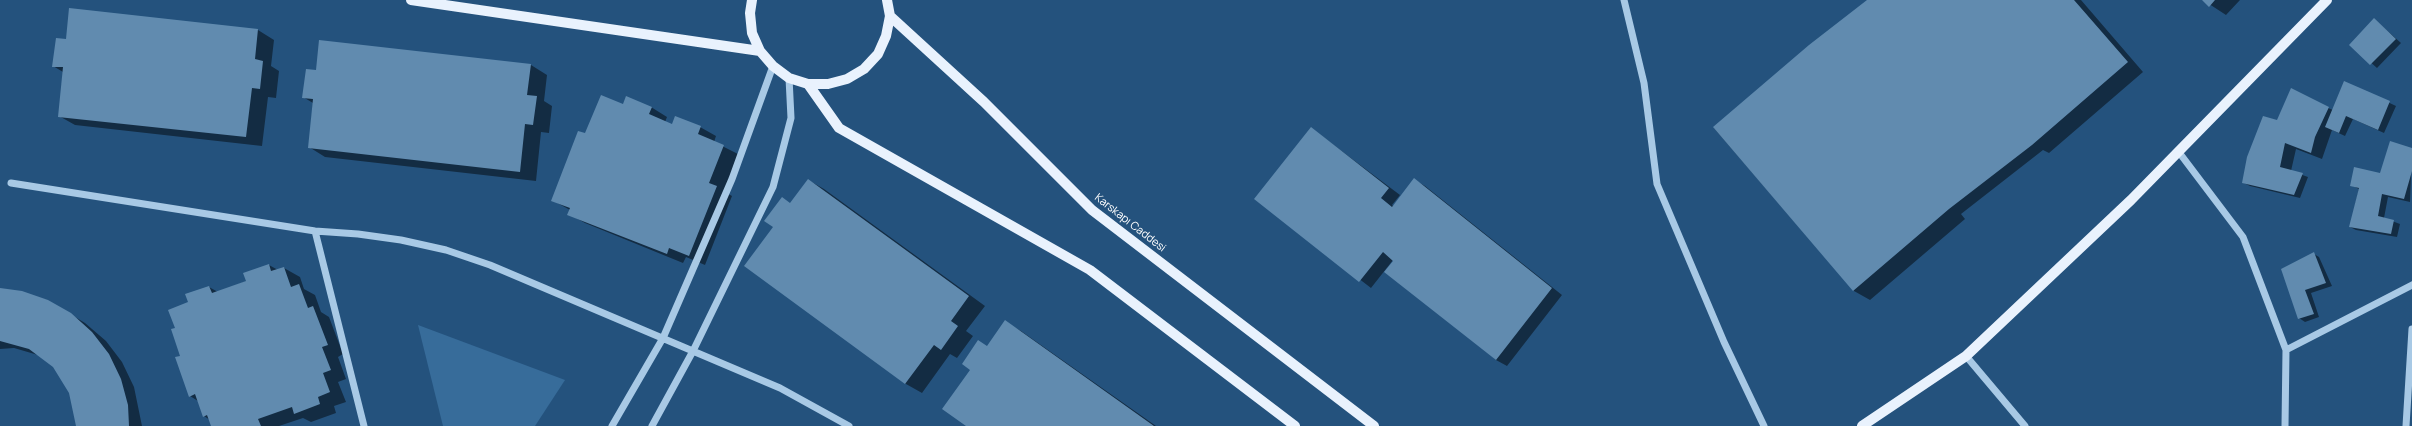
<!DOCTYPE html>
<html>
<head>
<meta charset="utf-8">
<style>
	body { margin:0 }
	canvas { display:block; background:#24527d }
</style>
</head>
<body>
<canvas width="2412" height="426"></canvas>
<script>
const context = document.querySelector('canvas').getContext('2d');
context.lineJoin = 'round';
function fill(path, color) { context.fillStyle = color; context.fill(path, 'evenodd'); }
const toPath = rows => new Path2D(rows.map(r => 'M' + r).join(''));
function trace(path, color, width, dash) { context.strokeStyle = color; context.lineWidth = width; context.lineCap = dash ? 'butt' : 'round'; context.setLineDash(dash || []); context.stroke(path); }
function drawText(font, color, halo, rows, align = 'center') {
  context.font = font + ' Manrope,sans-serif'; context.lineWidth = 3.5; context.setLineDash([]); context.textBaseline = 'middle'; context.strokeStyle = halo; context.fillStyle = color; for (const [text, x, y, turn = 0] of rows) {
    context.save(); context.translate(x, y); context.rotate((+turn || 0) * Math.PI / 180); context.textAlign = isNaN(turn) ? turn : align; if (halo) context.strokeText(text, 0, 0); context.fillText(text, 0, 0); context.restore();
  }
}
const green = toPath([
	[418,325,565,380,535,426,443,426]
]);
const shadow = toPath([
	[1869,0,2081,0,2143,72,2049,153,2043,150,1961,214,1965,219,1870,300,1854,291,1714,128],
	[2203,0,2240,0,2226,15],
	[70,10,258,30,274,40,271,66,279,71,276,98,268,97,262,146,75,125,59,116,63,72,53,66,67,40],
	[2374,19,2401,43,2377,68,2351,45],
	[531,65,547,75,544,101,552,106,549,133,541,132,536,181,325,157,309,147,313,103,303,97,317,71],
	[2345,82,2396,106,2384,133,2353,119,2345,136,2332,130,2322,159,2296,149,2291,171,2308,177,2300,198,2250,186,2244,183,2277,121,2328,108,2333,110],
	[623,105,651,107,667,117,665,122,673,125,700,127,716,136,714,142,740,155,725,192,732,196,705,265,686,257,683,263,585,223,569,214,570,210,552,200,586,135],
	[1311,128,1400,195,1392,205,1393,206,1415,180,1425,186,1562,295,1507,366,1496,360,1393,260,1371,288,1255,199],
	[2412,149,2410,202,2388,197,2384,218,2400,224,2397,237,2356,230,2350,227,2359,189,2351,185,2381,174],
	[808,180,824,189,985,306,966,331,973,336,957,358,950,354,922,393,906,384,746,266],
	[2314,254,2319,257,2332,286,2311,293,2319,317,2305,322,2299,318,2282,270],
	[269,265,278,270,284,268,300,277,304,289,315,295,321,312,329,317,343,354,338,357,346,379,338,382,346,402,334,406,336,413,311,422,303,418,279,426,212,426,210,420,204,416,198,401,190,396,176,328,189,303,209,287,218,292,247,281],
	[0,289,47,300,85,323,106,341,122,362,134,387,142,426,77,426,70,392,54,366,38,355,14,348,0,349],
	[1005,322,1021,331,1156,426,968,426,988,347]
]);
const building = toPath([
	[1867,0,2074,0,2128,62,2032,145,1949,209,1853,291,1713,127,1809,45],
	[2202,0,2215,0,2209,7],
	[69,8,258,29,255,59,263,61,260,89,252,88,246,137,58,117,63,67,52,67,56,38,66,39],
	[2374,18,2396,39,2370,65,2349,45],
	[319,40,531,64,527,95,537,96,533,125,525,124,520,172,308,148,313,99,302,98,306,69,316,70],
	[2344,81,2390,101,2378,130,2346,116,2339,133,2325,127],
	[2291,88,2329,107,2315,137,2311,153,2285,143,2280,167,2303,173,2294,195,2242,183,2247,157,2263,116,2277,120],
	[601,95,623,104,626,96,652,107,649,114,672,124,675,116,701,126,698,134,724,145,709,183,717,186,689,256,669,248,667,254,567,215,570,208,551,201,578,131,585,133],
	[1311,127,1389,188,1381,198,1392,207,1414,178,1552,288,1496,360,1384,272,1393,261,1383,252,1359,282,1254,199],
	[2390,141,2412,148,2412,171,2404,199,2382,194,2378,216,2394,220,2391,234,2349,227,2359,188,2350,186,2354,167,2380,173],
	[808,179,969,296,951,321,958,326,941,350,934,345,905,384,744,266,773,227,764,221,782,197,790,203],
	[2314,252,2326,283,2305,290,2314,314,2298,319,2281,269],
	[269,264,271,271,284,267,291,287,299,284,308,308,313,306,328,345,322,347,331,370,323,373,330,392,318,397,320,404,294,414,292,407,258,419,261,426,211,426,207,415,203,417,195,394,189,397,175,357,180,356,171,329,175,328,168,310,188,302,185,294,209,286,212,293,246,281,243,273],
	[0,288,22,291,48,300,71,313,92,332,109,354,121,379,128,405,129,426,76,426,69,393,53,367,29,349,0,341],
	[1005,320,1154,426,966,426,942,409,970,370,962,364,978,340,987,346]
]);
const minor = toPath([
	[1624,0,1644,83,1657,184,1724,342,1764,426],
	[2178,151,2243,237,2286,350,2285,426],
	[11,183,315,231,358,234,401,240,446,250,490,265,780,388,849,426],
	[315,231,364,426],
	[2286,350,2412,285],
	[1966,356,2025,426],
	[612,426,663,338,732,179,773,66],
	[652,426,693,351,773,187,791,118,789,78],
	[2406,426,2412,329]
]);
const major = toPath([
	[411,0,760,51],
	[752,0,750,13,752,33,760,51,773,66,789,78,808,84,828,84,847,79,864,69,878,54,886,36,890,16,887,0],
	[890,16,984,102,1092,210,1374,426],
	[808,84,839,128,1090,270,1295,426],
	[1862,426,1966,356,2131,200,2327,0]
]);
const streetNames = [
	["Karskapı Caddesi",1130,223,38]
];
fill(green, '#376c9a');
fill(shadow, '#0007');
fill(building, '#618baf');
trace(minor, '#a8c9e5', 7);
trace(major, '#e9f2fd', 10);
drawText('11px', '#fff', '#24527d', streetNames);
</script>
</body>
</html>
